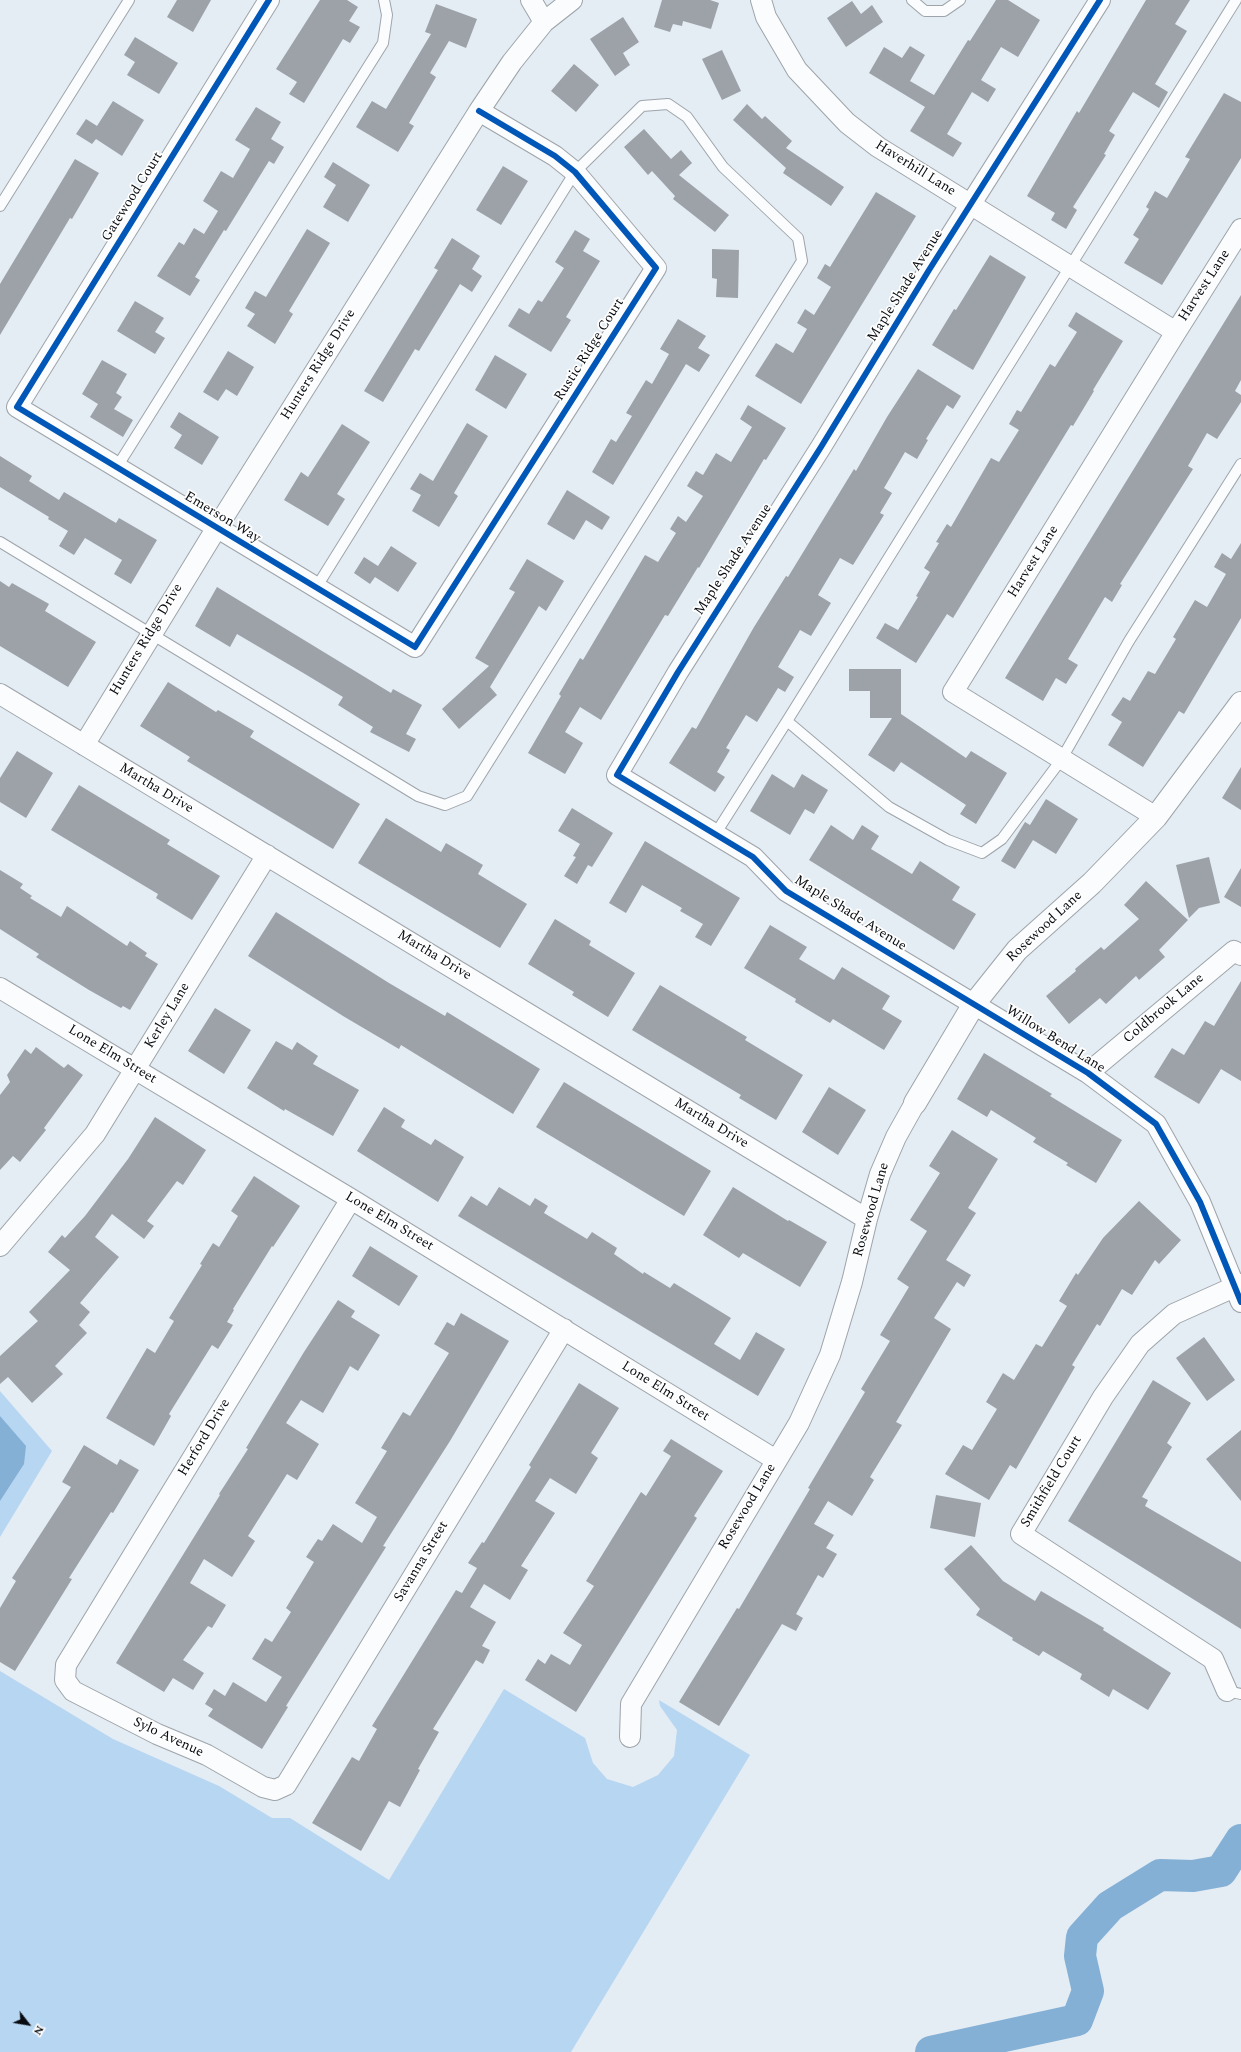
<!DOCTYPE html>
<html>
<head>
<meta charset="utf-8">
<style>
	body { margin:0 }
	#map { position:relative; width:1241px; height:2052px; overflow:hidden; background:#e4ecf4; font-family:Spectral,serif }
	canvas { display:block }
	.north { position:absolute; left:8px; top:2004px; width:40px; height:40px; -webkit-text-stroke:3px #fff; paint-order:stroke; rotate:121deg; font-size:11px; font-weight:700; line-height:16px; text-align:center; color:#080c10 }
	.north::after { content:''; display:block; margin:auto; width:14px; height:18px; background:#080c10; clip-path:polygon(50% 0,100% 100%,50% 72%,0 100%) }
</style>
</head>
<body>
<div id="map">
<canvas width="1241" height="2052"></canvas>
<div class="north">N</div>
</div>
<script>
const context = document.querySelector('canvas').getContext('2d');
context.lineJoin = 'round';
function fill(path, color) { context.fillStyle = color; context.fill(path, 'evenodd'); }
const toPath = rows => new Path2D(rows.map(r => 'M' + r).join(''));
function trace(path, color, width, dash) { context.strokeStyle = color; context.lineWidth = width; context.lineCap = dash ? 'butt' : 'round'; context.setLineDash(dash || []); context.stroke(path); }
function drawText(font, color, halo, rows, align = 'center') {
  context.font = font + ' Spectral,serif'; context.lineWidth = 3.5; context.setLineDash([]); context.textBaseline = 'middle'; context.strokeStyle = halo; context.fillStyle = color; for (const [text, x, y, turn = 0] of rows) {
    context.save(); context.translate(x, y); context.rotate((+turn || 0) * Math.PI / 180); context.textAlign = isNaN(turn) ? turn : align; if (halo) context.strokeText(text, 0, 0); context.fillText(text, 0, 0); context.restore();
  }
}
const green = toPath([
	[0,1391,52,1451,0,1537],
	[0,1671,113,1739,219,1786,272,1818,290,1818,389,1880,504,1689,585,1738,593,1763,607,1779,633,1787,658,1775,674,1756,677,1730,660,1706,659,1700,750,1755,571,2052,0,2052]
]);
const water = toPath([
	[0,1416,26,1446,24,1464,0,1501]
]);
const river = toPath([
	[931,2052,1077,2020,1088,1991,1080,1956,1082,1937,1110,1906,1160,1875,1193,1876,1221,1871,1241,1840]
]);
const building = toPath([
	[177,0,211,0,193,32,167,17],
	[320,0,347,0,358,7,349,21,360,27,350,43,343,39,304,103,289,94,297,82,276,69],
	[662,0,710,0,719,3,711,29,683,21,682,26,673,24,670,32,654,27],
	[996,0,1008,0,1040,20,1018,57,1001,47,981,80,996,89,988,102,972,92,947,134,962,143,953,157,910,131,925,107,869,73,884,47,902,58,910,46,925,55,910,81,934,95,968,40,970,41],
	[1146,0,1190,0,1175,24,1187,31,1155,84,1168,92,1159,108,1133,92,1109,131,1115,135,1104,154,1106,155,1073,207,1077,210,1066,229,1051,220,1055,213,1027,196,1077,111,1079,113],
	[852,1,861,14,872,5,883,22,846,47,827,18],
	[436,4,477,19,466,48,449,41,430,73,436,77,409,123,414,126,398,152,356,127,372,101,386,109,431,34,425,32],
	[623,17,639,42,623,53,630,65,615,76,590,39],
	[135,37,178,63,159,94,127,75,135,62,124,55],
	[722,50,741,91,722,100,702,59],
	[574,64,599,85,576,112,551,91],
	[1224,93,1241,102,1241,158,1162,285,1124,263,1139,239,1133,235,1149,209,1146,207,1155,191,1167,198,1190,159,1185,157],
	[113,101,144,120,122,156,96,139,92,144,76,134,86,119,97,126],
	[747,104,762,119,765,116,792,141,786,148,844,187,831,206,783,173,786,168,733,120],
	[256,107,281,122,271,139,284,147,274,164,269,161,226,231,224,230,195,277,200,280,190,296,157,276,179,242,184,245,194,228,204,234,218,211,203,201,221,171,233,178,250,149,235,140],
	[644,129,671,159,681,150,692,163,679,175,729,215,715,232,673,199,675,196,652,171,648,175,624,147],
	[75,159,99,173,72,219,70,218,0,335,0,284],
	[333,162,370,185,348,222,323,207,336,185,324,177],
	[503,166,528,181,501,225,476,210],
	[876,192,916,216,801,404,755,376,776,343,793,353,807,329,797,323,805,309,814,315,831,287,817,278,825,264,830,267],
	[307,229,330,243,289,311,293,314,275,344,247,326,255,314,245,308,255,291,266,297],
	[575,230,590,239,583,251,600,261,566,317,571,320,551,352,508,326,519,308,529,314,538,300,542,302,564,268,555,262],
	[452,238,480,256,472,269,482,276,472,292,460,284,419,351,415,349,383,402,364,391,438,270,434,268],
	[712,249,739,250,738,298,716,297,717,279,712,278],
	[990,255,1026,277,973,370,932,345,954,309,956,310],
	[1241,295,1241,380,1235,391,1241,395,1241,402,1217,439,1207,433,1188,466,1193,469,1120,584,1122,585,1112,602,1105,597,1068,659,1078,665,1066,684,1056,678,1043,701,1005,678],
	[135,301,164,318,155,332,165,338,155,354,117,331],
	[1076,312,1123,341,1093,390,1094,391,1073,426,1071,425,953,618,947,614,916,663,876,638,885,623,898,630,918,597,916,596,930,572,924,568,939,543,936,542,947,524,951,527,991,458,999,462,1019,430,1009,424,1017,410,1021,412,1050,364,1055,367,1077,332,1068,326],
	[678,319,706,336,698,348,710,355,699,372,686,364,613,485,592,472,611,439,616,442,632,416,626,413,646,380,652,384,669,354,660,349],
	[228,351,254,367,237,396,226,389,218,401,203,392],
	[495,355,527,374,506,409,475,390],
	[102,360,127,374,116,393,122,397,114,409,133,420,123,437,90,417,98,404,82,394],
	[918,369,961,396,953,409,947,405,926,439,928,440,917,459,905,452,884,488,892,493,880,513,884,515,853,565,840,558,818,595,831,603,811,636,800,630,778,667,794,677,785,692,778,688,757,722,746,715,726,748,730,750,717,772,725,777,715,792,669,763,692,727,696,729,754,627,786,576,788,577,854,469,856,471,887,417],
	[748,405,786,428,766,460,764,459,699,568,698,567,668,616,665,615,601,720,580,707,565,732,583,743,565,774,528,753,561,696,559,694,580,658,583,660,645,555,658,562,676,533,670,529,678,516,686,522,703,496,687,486,696,471,703,475,716,453,731,462,752,427,740,419],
	[179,412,219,437,202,465,174,448,182,435,170,427],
	[467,423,488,436,454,493,458,496,439,527,412,511,421,495,410,489,420,473,433,481],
	[342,424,370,442,337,494,345,499,328,526,284,500,301,472,308,477],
	[0,456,32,476,29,481,59,500,64,492,116,523,119,518,157,540,131,584,114,574,122,560,85,538,74,555,59,546,68,531,48,519,49,517,0,487],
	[567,490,610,517,602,530,586,520,574,540,547,524],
	[1241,543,1241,618,1184,714,1179,711,1143,767,1108,745,1122,722,1111,715,1123,697,1130,701,1148,671,1155,674,1176,639,1173,637,1195,600,1207,607,1226,574,1214,567,1222,553,1231,559],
	[391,546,417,563,398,592,375,577,370,584,354,573,364,557,378,566],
	[527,559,564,581,546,611,539,606,490,687,497,695,459,729,442,709,489,666,475,658,515,592,509,589],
	[0,581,9,587,12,583,49,604,45,611,96,642,68,687,0,646],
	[217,587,391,693,393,689,422,705,406,734,416,739,409,752,370,732,373,727,338,705,343,697,305,674,237,634,230,647,195,626],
	[849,669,901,669,901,714,966,758,971,751,1007,773,976,824,960,814,966,805,901,762,894,772,868,755,892,718,870,718,870,691,849,691],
	[168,682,216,712,218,710,254,731,250,737,360,804,333,849,187,761,190,757,140,726],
	[17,751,53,773,26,818,0,802,0,778],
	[1241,767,1241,810,1222,798],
	[772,774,794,788,802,774,828,790,814,814,805,809,790,835,750,811],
	[79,785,170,840,167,844,220,876,192,920,156,898,158,894,51,830],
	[1046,799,1078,819,1056,854,1033,840,1015,869,1001,861,1025,822,1030,825],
	[572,808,613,833,592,867,588,865,577,884,564,876,576,857,573,856,580,844,558,831],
	[386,818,441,852,446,843,483,865,478,874,527,904,500,948,358,863],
	[831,825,853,840,862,825,879,836,871,849,912,874,920,861,960,887,952,900,976,914,954,950,809,860],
	[645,841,740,898,711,946,695,937,703,924,680,911,682,908,642,885,626,913,609,903],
	[1209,857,1220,903,1199,908,1189,918,1176,865],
	[1241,868,1241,907,1224,897],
	[0,870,23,884,20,888,32,896,30,898,61,917,67,906,127,946,130,941,147,953,145,956,158,964,130,1010,123,1006,121,1008,89,990,36,957,39,954,0,929],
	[1146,881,1188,920,1159,950,1165,957,1139,980,1136,976,1106,1004,1100,998,1069,1024,1046,996,1076,971,1075,969,1101,947,1104,950,1139,919,1124,905],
	[276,912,389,983,445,1016,447,1012,540,1069,513,1114,401,1045,399,1049,343,1016,248,956],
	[555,919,591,941,589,945,635,973,608,1017,572,995,574,992,528,964],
	[770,925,807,947,799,959,834,980,842,967,890,996,882,1009,902,1021,884,1050,833,1019,830,1023,795,1002,796,999,744,968],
	[1241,981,1241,1081,1221,1069,1199,1104,1154,1077,1172,1048,1184,1055,1205,1021,1214,1026],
	[660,985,747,1037,745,1040,803,1075,776,1120,739,1098,741,1095,632,1030],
	[215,1008,251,1030,224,1074,188,1051],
	[276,1041,292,1050,297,1042,318,1056,313,1064,359,1090,333,1136,285,1109,284,1111,247,1088],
	[36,1047,64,1068,68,1064,83,1075,44,1128,46,1130,20,1162,13,1156,0,1170,0,1095,10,1082,7,1075,25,1049,31,1054],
	[984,1053,1052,1094,1050,1096,1122,1140,1096,1183,1066,1165,1068,1163,1033,1142,1036,1138,991,1110,987,1117,957,1099],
	[564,1082,711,1171,684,1216,536,1127],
	[829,1087,866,1110,838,1155,802,1132],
	[384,1107,405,1120,401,1127,431,1145,435,1139,464,1157,438,1202,357,1151],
	[155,1117,206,1150,183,1185,177,1181,147,1221,154,1226,144,1239,112,1214,95,1237,119,1257,80,1303,90,1312,79,1325,87,1333,55,1366,63,1374,32,1403,8,1377,0,1384,0,1356,38,1321,29,1312,70,1270,48,1252,62,1235,65,1238,85,1216,128,1159],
	[952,1130,998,1159,968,1208,976,1213,946,1260,971,1275,964,1287,957,1282,934,1318,951,1329,896,1422,902,1425,870,1477,874,1480,852,1516,828,1501,814,1524,834,1535,826,1548,837,1554,823,1578,818,1575,796,1614,803,1618,796,1631,782,1624,719,1726,679,1702,737,1608,739,1609,810,1489,808,1488,865,1392,861,1389,890,1341,880,1335,909,1287,897,1279,927,1231,910,1220,940,1173,929,1166],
	[254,1176,300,1206,273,1247,272,1246,233,1309,234,1310,227,1322,233,1325,218,1349,212,1345,169,1414,171,1416,154,1446,106,1418,147,1348,155,1353,174,1321,169,1318,202,1265,200,1264,213,1243,219,1247,238,1216,231,1211],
	[499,1187,530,1206,535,1198,548,1206,544,1213,587,1239,592,1232,617,1248,614,1254,643,1274,644,1272,670,1288,674,1283,731,1318,714,1344,740,1360,756,1332,785,1349,758,1396,458,1216,471,1196,487,1206],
	[733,1187,788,1221,789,1220,827,1242,800,1287,743,1253,739,1258,703,1235],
	[1139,1201,1181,1240,1159,1264,1155,1260,1132,1295,1122,1289,1100,1326,1097,1324,1072,1365,1075,1367,1016,1469,1010,1465,989,1500,945,1474,963,1445,972,1450,997,1409,986,1402,1003,1373,1014,1380,1036,1344,1042,1347,1067,1306,1059,1301,1076,1273,1078,1275,1103,1238],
	[370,1246,418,1276,399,1306,352,1276],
	[338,1300,355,1311,351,1317,380,1335,358,1371,350,1366,323,1413,301,1400,286,1423,319,1444,297,1480,287,1474,248,1536,255,1541,232,1577,204,1559,190,1583,226,1605,212,1628,208,1626,183,1660,204,1673,193,1690,173,1678,164,1692,116,1663,220,1495,219,1494,248,1449,246,1448,304,1352],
	[461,1313,509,1341,450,1441,383,1546,386,1547,286,1706,288,1707,262,1749,208,1716,213,1709,205,1704,214,1689,225,1696,233,1682,266,1702,282,1677,252,1659,265,1638,272,1642,291,1612,286,1608,314,1562,306,1557,318,1539,322,1541,333,1524,362,1543,377,1517,355,1503,387,1451,381,1448,403,1412,410,1416,449,1353,434,1344,447,1322,454,1326],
	[1204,1337,1235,1380,1207,1401,1176,1358],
	[1153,1380,1191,1403,1167,1443,1172,1447,1142,1497,1148,1500,1145,1506,1241,1562,1241,1629,1068,1521],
	[579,1383,619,1408,591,1453,598,1458,576,1494,550,1478,535,1501,555,1513,521,1566,528,1570,510,1600,484,1584,470,1607,496,1622,482,1646,490,1650,483,1664,476,1660,433,1729,439,1732,418,1769,420,1770,400,1807,389,1801,361,1851,312,1823,352,1757,359,1761,377,1729,372,1726,456,1590,462,1593,477,1568,468,1563,482,1542,484,1543,531,1467,529,1465],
	[1241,1430,1241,1501,1206,1459],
	[671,1439,723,1471,694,1516,697,1518,576,1712,525,1680,538,1659,545,1664,551,1654,570,1665,582,1645,563,1633,594,1586,586,1581,641,1492,646,1496,671,1456,663,1451],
	[84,1445,117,1465,120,1459,139,1470,113,1513,111,1512,69,1578,72,1579,15,1671,0,1662,0,1608,16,1581,12,1578,71,1487,62,1482],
	[936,1495,981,1503,975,1537,930,1528],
	[971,1545,1003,1581,1035,1601,1041,1591,1104,1628,1103,1630,1171,1673,1148,1710,1113,1689,1109,1697,1080,1679,1082,1674,1043,1651,1039,1656,1012,1640,1013,1638,976,1615,980,1609,944,1569]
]);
const lane = toPath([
	[912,0,925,11,944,11,960,0],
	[1236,0,787,721,889,807,948,840,982,853,1002,839,1061,760,1129,641,1241,464],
	[0,206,129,0],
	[117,467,383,43,387,15,384,0],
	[0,542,418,796,445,805,467,796,802,261,798,238,723,167,687,117,668,104,642,106,575,172,316,588],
	[716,833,787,721],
	[1227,1691,1241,1694]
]);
const street = toPath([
	[269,0,17,407,415,647,656,268,575,172,555,156,479,111],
	[531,0,544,22],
	[761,0,766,17,797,70,847,123,878,147,1176,332],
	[1100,0,929,270,821,447,678,672,617,775,753,857,786,891,1088,1073,1156,1124,1200,1202,1241,1302],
	[0,694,867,1219],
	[84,745,216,529,479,111,512,62,544,22,572,0],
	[1156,817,953,692,1176,332,1241,229],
	[0,988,351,1199,776,1460],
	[1088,1073,1234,951,1241,955],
	[351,1199,66,1665,65,1680,73,1691,157,1734,207,1755,263,1787,275,1790,286,1785,564,1329],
	[0,1246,95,1134,267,855],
	[1227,1691,1213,1659,1021,1534,1103,1397,1140,1344,1174,1314,1241,1284],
	[630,1737,631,1704,799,1423,830,1355,852,1282,867,1219,880,1174,896,1137,915,1103]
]);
const secondary = toPath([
	[915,1103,974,1004,1017,950,1092,883,1156,817,1241,703]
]);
const cycleway = toPath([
	[269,0,17,407,415,647,656,268,575,172,555,156,479,111],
	[1100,0,929,270,821,447,678,672,617,775,753,857,786,891,1088,1073,1156,1124,1200,1202,1241,1302]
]);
const streetNames = [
	["Haverhill Lane",915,169,32],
	["Gatewood Court",133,197,-58],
	["Maple Shade Avenue",906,286,-58],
	["Harvest Lane",1205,286,-57],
	["Rustic Ridge Court",590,350,-58],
	["Hunters Ridge Drive",319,365,-58],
	["Emerson Way",222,518,31],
	["Maple Shade Avenue",734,560,-57],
	["Harvest Lane",1034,562,-58],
	["Hunters Ridge Drive",147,640,-59],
	["Martha Drive",156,789,31],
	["Maple Shade Avenue",850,914,32],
	["Rosewood Lane",1045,927,-43],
	["Martha Drive",434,956,31],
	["Coldbrook Lane",1164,1009,-40],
	["Kerley Lane",168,1016,-59],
	["Willow Bend Lane",1055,1040,32],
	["Lone Elm Street",112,1055,31],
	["Martha Drive",711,1124,31],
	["Rosewood Lane",872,1210,-74],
	["Lone Elm Street",389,1222,31],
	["Lone Elm Street",665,1392,32],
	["Herford Drive",205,1438,-59],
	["Smithfield Court",1052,1482,-59],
	["Rosewood Lane",748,1507,-59],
	["Savanna Street",422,1562,-59],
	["Sylo Avenue",168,1738,25]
];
fill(green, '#b7d6f2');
fill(water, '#84b0d5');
trace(river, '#84b0d5', 32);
fill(building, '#9ca2a8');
trace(lane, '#9ea4aa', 12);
trace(street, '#9ea4aa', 22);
trace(secondary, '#9ea4aa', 24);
trace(lane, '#fbfcfd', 10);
trace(street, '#fbfcfd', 20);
trace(secondary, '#fbfcfd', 22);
trace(cycleway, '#0057b8', 6);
drawText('14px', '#080c10', '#fff', streetNames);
</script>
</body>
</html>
